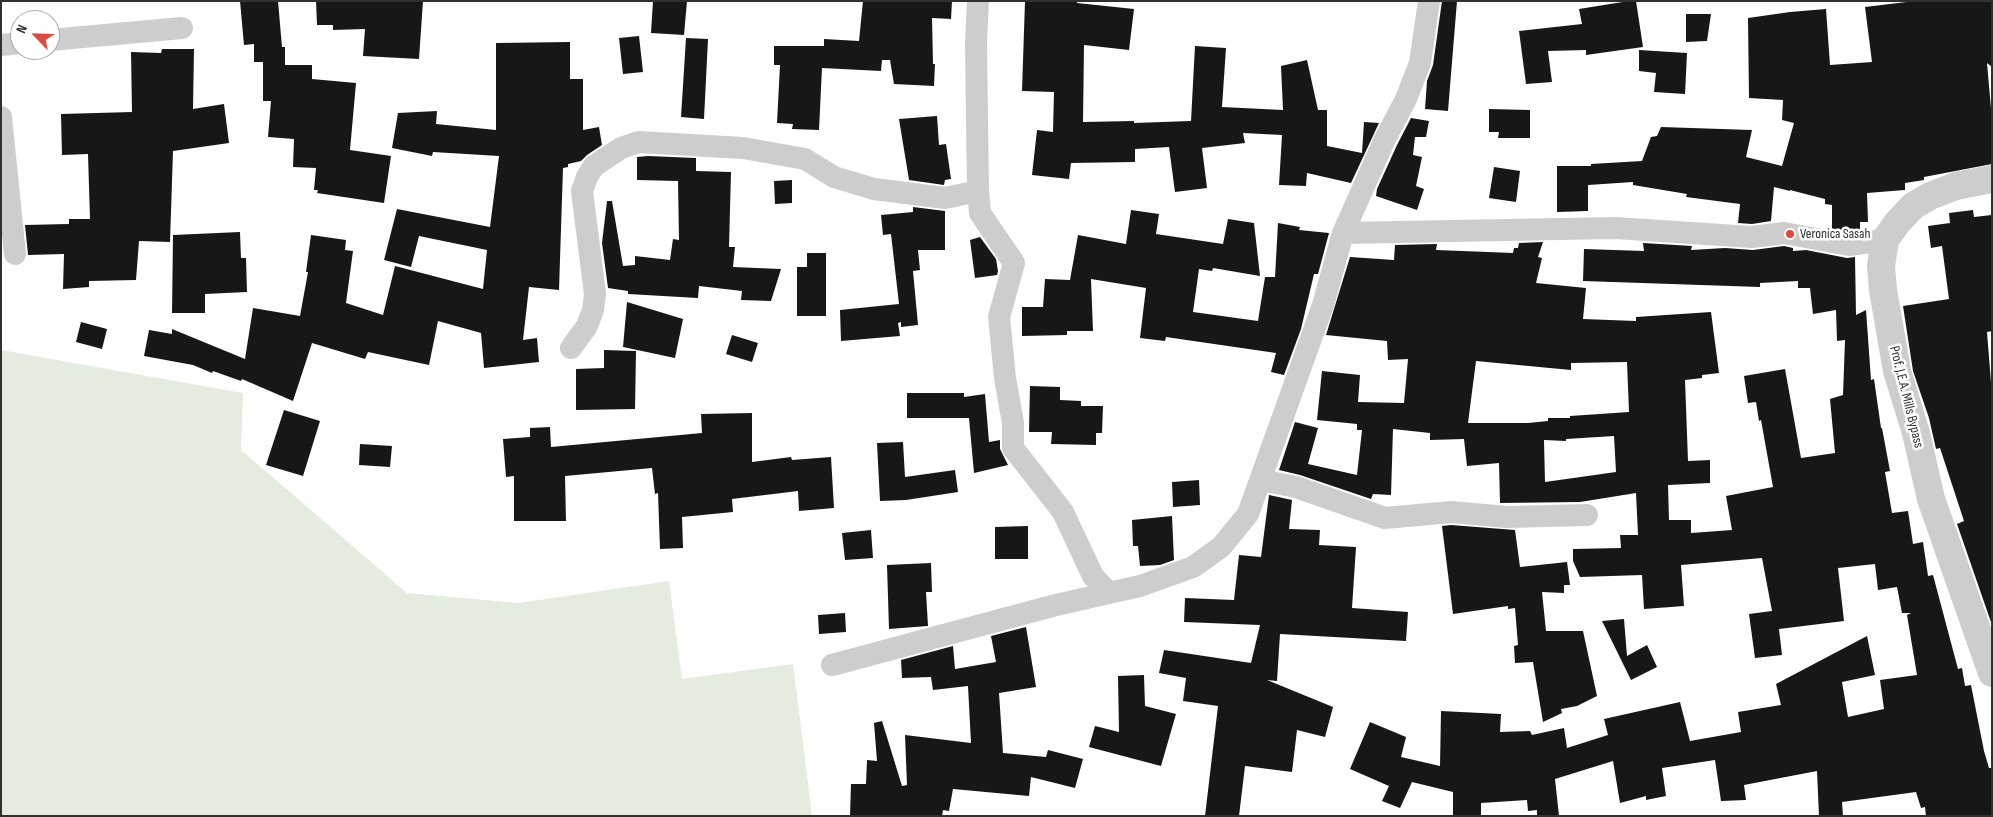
<!DOCTYPE html>
<html>
<head>
<meta charset="utf-8">
<style>
	body { margin:0 }
	#map { position:relative; width:1993px; height:817px; overflow:hidden; background:#fff; font-family:"Sofia Sans Condensed",sans-serif }
	canvas { display:block }
	.frame { position:absolute; inset:0; border:2px solid #303030; pointer-events:none }
	.north { position:absolute; left:10px; top:10px; width:50px; height:50px; box-sizing:border-box; background:#fff; border:1px solid #acacac; border-radius:50%; rotate:294deg; font-size:14px; font-weight:700; line-height:20px; text-align:center; color:#303030 }
	.north::after { content:''; display:block; margin:auto; width:18px; height:22px; background:#dd493c; clip-path:polygon(50% 0,100% 100%,50% 72%,0 100%) }
</style>
</head>
<body>
<div id="map">
<canvas width="1993" height="817"></canvas>
<div class="frame"></div>
<div class="north">N</div>
</div>
<script>
const context = document.querySelector('canvas').getContext('2d');
context.lineJoin = 'round';
function fill(path, color) { context.fillStyle = color; context.fill(path, 'evenodd'); }
const toPath = rows => new Path2D(rows.map(r => 'M' + r).join(''));
function trace(path, color, width, dash) { context.strokeStyle = color; context.lineWidth = width; context.lineCap = dash ? 'butt' : 'round'; context.setLineDash(dash || []); context.stroke(path); }
function drawText(font, color, halo, rows, align = 'center') {
  context.font = font + ' "Sofia Sans Condensed",sans-serif'; context.lineWidth = 5; context.setLineDash([]); context.textBaseline = 'middle'; context.strokeStyle = halo; context.fillStyle = color; for (const [text, x, y, turn = 0] of rows) {
    context.save(); context.translate(x, y); context.rotate((+turn || 0) * Math.PI / 180); context.textAlign = isNaN(turn) ? turn : align; if (halo) context.strokeText(text, 0, 0); context.fillText(text, 0, 0); context.restore();
  }
}
const green = toPath([
	[1,350,243,393,241,450,407,593,519,603,669,581,682,679,793,664,812,816,1,816]
]);
const building = toPath([
	[240,1,278,1,282,47,285,47,285,65,312,65,312,79,356,83,350,150,391,156,384,203,317,193,318,190,314,190,316,168,293,167,294,139,268,137,271,101,263,101,263,62,254,62,254,44,244,45],
	[316,1,423,1,419,59,363,56,365,29,333,30,333,25,317,25],
	[653,1,687,1,684,35,651,33],
	[863,1,952,1,951,19,932,18,933,64,935,64,934,86,894,84,890,60,882,60,881,71,822,68,819,130,792,129,793,124,777,123,780,65,774,65,774,46,824,46,824,39,859,41],
	[1025,1,1077,1,1077,3,1134,9,1129,50,1084,45,1083,122,1134,121,1134,123,1191,121,1195,46,1226,48,1222,107,1283,110,1281,66,1307,60,1318,110,1327,110,1327,146,1362,153,1364,122,1379,123,1351,183,1307,173,1306,186,1279,185,1282,135,1243,133,1245,143,1202,148,1207,188,1175,192,1169,147,1135,149,1135,162,1071,163,1069,179,1032,175,1037,130,1053,132,1054,92,1022,91],
	[1442,1,1457,1,1448,111,1425,109,1427,81,1433,65],
	[1629,1,1636,1,1643,47,1586,55,1586,50,1548,51,1552,82,1526,84,1519,31,1582,24,1579,9],
	[1915,1,1992,1,1992,67,1987,63,1992,120,1992,164,1924,177,1924,180,1905,183,1905,190,1867,193,1868,222,1860,222,1860,230,1849,232,1832,229,1832,205,1825,204,1825,199,1790,190,1790,191,1774,187,1771,221,1752,224,1738,223,1740,204,1686,197,1687,194,1633,185,1633,182,1588,185,1588,211,1557,212,1557,166,1591,166,1591,164,1642,161,1651,137,1657,136,1661,127,1752,130,1746,157,1782,166,1794,123,1782,120,1783,100,1749,98,1748,18,1790,12,1826,9,1830,65,1872,62,1865,7],
	[1686,14,1711,14,1707,41,1686,42],
	[639,36,643,72,623,74,619,38],
	[686,38,708,39,704,119,681,117],
	[570,42,570,79,583,79,583,130,599,127,602,145,587,155,581,161,568,164,568,167,563,168,559,290,529,287,523,340,537,338,539,362,484,368,481,333,438,321,429,365,368,352,365,359,312,343,293,401,242,379,241,381,213,371,212,373,193,365,144,356,149,330,172,334,172,329,245,359,253,308,300,316,308,272,306,272,311,235,346,240,345,250,353,251,346,303,383,315,395,266,483,289,487,250,419,236,411,267,384,260,397,209,490,227,499,156,433,152,432,156,392,148,398,113,437,111,436,124,496,130,496,43],
	[162,49,194,49,193,109,224,104,229,143,173,151,170,242,139,241,136,280,89,281,89,287,63,289,64,254,28,255,25,225,69,224,69,219,90,219,88,154,62,155,61,114,132,112,131,52,161,53],
	[1639,50,1687,53,1685,94,1654,92,1656,73,1639,71],
	[1489,109,1530,110,1530,138,1498,138,1499,132,1489,132],
	[937,116,939,145,946,144,951,179,945,180,944,185,909,180,899,119],
	[1411,118,1429,121,1426,137,1415,137,1413,155,1422,157,1416,186,1424,189,1417,210,1376,196,1377,189,1397,145],
	[648,156,696,158,696,171,731,172,729,247,735,247,733,267,781,269,771,301,741,300,742,291,699,286,698,298,628,294,628,291,608,288,602,243,607,201,612,201,623,266,635,265,635,256,670,260,673,239,679,240,678,181,637,180,637,157],
	[1494,167,1520,171,1516,202,1489,198],
	[792,180,792,203,775,204,774,181],
	[913,207,945,211,945,250,918,250,920,270,913,271,918,325,901,327,901,322,898,323,900,336,841,341,840,310,899,304,891,234,883,235,881,215,913,212],
	[1131,210,1159,214,1156,234,1223,244,1228,219,1254,223,1260,276,1213,268,1212,271,1199,269,1193,312,1258,321,1265,277,1275,277,1278,223,1300,227,1299,230,1329,233,1318,274,1314,274,1301,329,1284,375,1271,372,1276,353,1166,337,1165,341,1140,338,1146,288,1091,279,1093,331,1067,331,1067,335,1022,336,1022,307,1043,307,1045,279,1070,280,1078,235,1126,244],
	[1973,210,1974,217,1992,215,1992,331,1987,332,1992,395,1992,625,1957,524,1964,521,1940,448,1936,449,1929,418,1913,371,1903,306,1949,299,1942,246,1931,248,1928,226,1950,223,1949,213],
	[240,232,241,258,246,258,247,292,205,294,205,313,172,313,173,235],
	[980,237,996,259,998,271,997,275,975,278,970,240],
	[1543,242,1538,257,1542,258,1536,283,1586,288,1583,319,1636,321,1636,317,1711,312,1719,373,1702,375,1702,378,1685,380,1688,461,1710,460,1710,483,1668,485,1669,520,1691,520,1691,533,1732,530,1726,496,1773,487,1761,420,1759,421,1756,402,1748,403,1744,376,1785,369,1801,458,1835,453,1830,399,1843,395,1845,340,1837,341,1836,310,1813,314,1810,288,1798,288,1798,281,1760,283,1760,287,1583,281,1584,249,1644,251,1643,243,1692,246,1691,250,1725,248,1753,250,1784,246,1793,248,1793,251,1806,250,1847,258,1855,257,1856,315,1866,310,1871,380,1874,379,1881,428,1882,428,1890,471,1885,472,1892,513,1908,511,1913,544,1923,542,1928,576,1933,575,1958,669,1962,668,1965,686,1971,685,1984,751,1989,768,1992,768,1992,816,1926,816,1925,807,1921,808,1916,792,1842,802,1843,816,1819,816,1817,771,1744,785,1746,800,1721,801,1715,760,1662,768,1666,796,1646,800,1646,796,1620,803,1613,761,1555,779,1559,816,1537,816,1537,810,1528,811,1527,800,1481,803,1481,816,1453,816,1453,792,1412,782,1400,808,1382,801,1389,786,1350,769,1370,722,1406,737,1401,757,1440,766,1441,711,1501,714,1500,732,1530,731,1532,735,1564,728,1567,748,1608,735,1604,719,1680,702,1690,741,1741,732,1738,712,1781,705,1776,684,1867,636,1875,675,1842,682,1848,717,1884,709,1880,680,1917,675,1907,615,1911,613,1902,613,1897,587,1878,590,1875,564,1838,568,1844,621,1779,629,1782,655,1755,658,1749,614,1772,611,1762,558,1681,565,1684,606,1644,609,1642,575,1580,577,1573,561,1573,549,1621,548,1620,535,1638,535,1636,493,1580,502,1500,503,1499,463,1467,466,1464,439,1430,440,1430,433,1393,429,1391,495,1373,494,1371,499,1300,475,1279,470,1295,422,1318,428,1308,464,1357,475,1362,430,1357,430,1357,424,1317,420,1322,371,1360,375,1358,402,1404,403,1408,359,1388,360,1387,341,1326,335,1350,257,1394,260,1395,245,1437,244,1436,250,1513,253,1514,248,1518,248,1519,243],
	[1476,361,1571,370,1571,363,1627,362,1629,412,1570,416,1570,418,1548,418,1548,421,1528,423,1468,423],
	[1614,436,1616,472,1545,482,1544,440,1566,441,1566,439],
	[807,253,826,253,826,316,797,316,797,267,807,267],
	[627,302,683,319,675,358,623,347],
	[81,322,107,329,102,349,76,342],
	[732,335,758,343,752,362,726,354],
	[604,350,636,351,635,409,576,410,576,369,604,368],
	[1030,386,1060,387,1060,400,1081,401,1081,406,1103,406,1102,433,1096,433,1096,445,1051,444,1052,432,1029,432],
	[907,393,964,393,964,397,985,394,989,442,1000,440,1000,449,1008,465,974,473,969,418,907,418],
	[284,410,320,421,303,476,266,465],
	[752,413,752,462,791,457,792,460,831,457,834,508,799,511,798,491,732,499,733,512,682,517,683,548,660,549,658,493,655,494,652,468,565,476,566,521,514,521,514,476,506,477,503,439,530,437,530,428,550,427,551,447,702,433,701,414],
	[903,442,905,477,955,470,958,492,906,500,880,501,877,443],
	[360,444,392,446,390,467,359,465],
	[1199,480,1200,505,1173,507,1172,482],
	[1269,495,1292,500,1289,529,1320,530,1319,545,1356,547,1352,608,1408,612,1406,641,1280,634,1277,681,1267,680,1333,707,1325,737,1297,730,1292,772,1245,766,1239,816,1205,816,1218,706,1183,701,1186,678,1159,673,1164,650,1251,663,1260,625,1184,622,1185,598,1234,600,1239,555,1261,557],
	[1172,516,1174,560,1160,565,1140,566,1138,546,1133,546,1132,520],
	[1451,525,1515,530,1520,567,1567,562,1570,585,1564,585,1564,593,1542,592,1546,631,1583,631,1597,696,1577,706,1561,709,1562,713,1543,722,1533,662,1515,663,1514,646,1518,645,1515,608,1508,609,1508,606,1453,614,1442,526],
	[1028,526,1028,559,995,559,995,527],
	[871,530,873,558,845,560,842,533],
	[931,563,932,592,926,592,928,626,889,629,887,565],
	[845,613,846,632,819,634,818,615],
	[1624,619,1627,656,1647,645,1657,667,1631,680,1602,621],
	[1026,627,1036,687,999,693,1003,753,1046,757,1048,750,1083,759,1075,788,1031,777,1029,796,953,789,949,811,943,810,942,816,850,816,851,784,866,784,867,760,877,761,874,723,882,721,902,786,907,785,905,735,971,743,968,686,933,690,931,677,902,678,901,660,953,646,955,669,996,662,991,636],
	[1144,675,1145,706,1176,714,1161,766,1089,747,1095,726,1119,732,1118,676]
]);
const minor = toPath([
	[978,1,976,43,978,191,980,213,1014,263,999,317,1005,378,1013,423,1013,448,1063,512,1093,576,1109,593],
	[50,40,182,28],
	[1,45,20,43],
	[1,117,15,254],
	[1343,233,1615,228,1752,237,1784,233,1849,245,1885,240],
	[571,348,587,326,593,310,595,294,582,191,587,177,594,166,621,148,639,142,743,148,805,159,834,177,874,189,945,198,978,191],
	[1261,480,1296,487,1385,518,1451,512,1507,517,1587,515],
	[832,665,1056,605,1140,586,1193,567,1221,547,1248,514,1323,305,1343,233,1385,139,1406,99,1420,63,1429,1]
]);
const tertiary = toPath([
	[1992,179,1956,186,1930,196,1913,206,1897,223,1885,240,1881,266,1883,290,1897,371,1916,433,1931,499,1992,673]
]);
const markers = [
	[1790,234,5,"#dd493c"]
];
const poiNames = [
	["Veronica Sasah",1800,234]
];
const streetNames = [
	["Prof. J.E.A. Mills Bypass",1906,397,76]
];
fill(green, '#e4ecdf');
fill(building, '#171717');
trace(minor, '#cdcdcd', 22);
trace(tertiary, '#cdcdcd', 28);
for (const [x, y, r, color] of markers) { const dot = new Path2D(); dot.arc(x, y, r, 0, 2 * Math.PI); context.fillStyle = color; context.fill(dot); trace(dot, '#fff', 2); }
drawText('14px', '#303030', '#fff', poiNames, 'left');
drawText('14px', '#303030', '#fff', streetNames);
</script>
</body>
</html>
